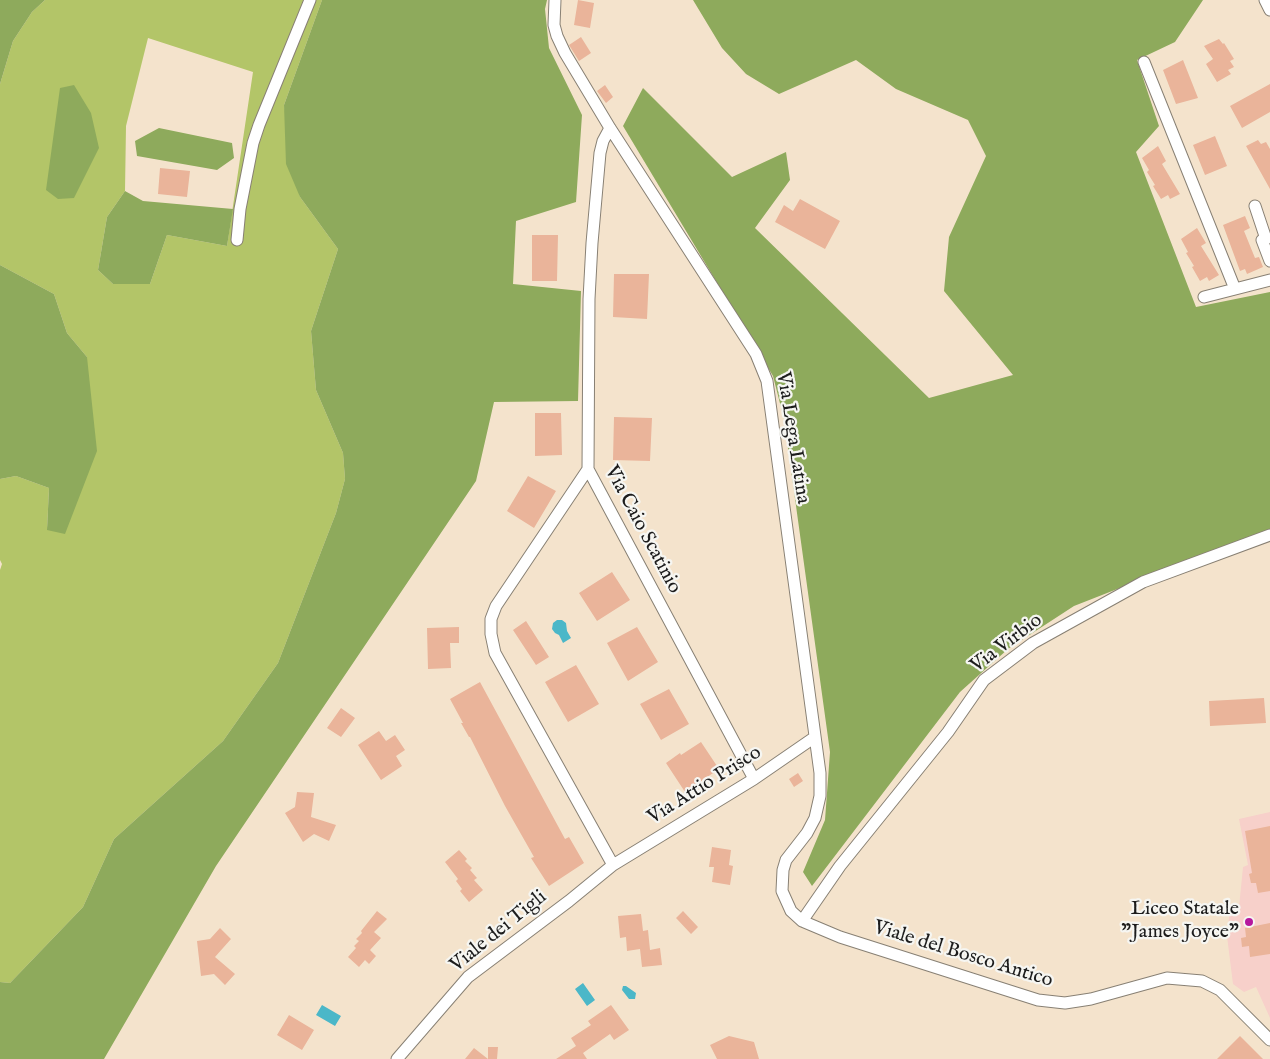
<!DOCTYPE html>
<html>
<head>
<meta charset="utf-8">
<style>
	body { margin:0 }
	canvas { display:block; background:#f4e3cc }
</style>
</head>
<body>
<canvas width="1270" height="1059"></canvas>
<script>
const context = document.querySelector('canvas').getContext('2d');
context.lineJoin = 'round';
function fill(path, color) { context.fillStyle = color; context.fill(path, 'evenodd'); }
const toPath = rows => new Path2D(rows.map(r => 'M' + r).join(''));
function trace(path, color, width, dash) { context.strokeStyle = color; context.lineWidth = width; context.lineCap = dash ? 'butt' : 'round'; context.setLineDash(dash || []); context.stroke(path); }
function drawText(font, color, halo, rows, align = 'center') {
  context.font = font + ' "IM FELL English",serif'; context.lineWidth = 4.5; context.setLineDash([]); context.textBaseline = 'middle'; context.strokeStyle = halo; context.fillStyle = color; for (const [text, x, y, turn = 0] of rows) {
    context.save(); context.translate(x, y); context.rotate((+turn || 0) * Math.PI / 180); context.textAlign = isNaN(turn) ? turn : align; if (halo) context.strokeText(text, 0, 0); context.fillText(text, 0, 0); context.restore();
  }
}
const built = toPath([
	[1270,812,1270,1018,1256,987,1244,992,1233,984,1227,936,1230,908,1239,907,1243,867,1248,865,1239,819]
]);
const green = toPath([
	[45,0,322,0,284,105,300,197,338,249,311,331,316,390,343,453,345,479,336,513,278,663,223,741,114,839,83,907,10,983,0,982,0,570,2,564,0,560,0,479,16,476,49,488,47,530,87,357,67,333,54,294,0,265,0,84,13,41,32,12],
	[148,38,253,72,227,246,167,235,150,284,113,284,98,270,107,217,125,191,126,126]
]);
const forest = toPath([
	[0,0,45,0,32,12,13,41,0,84],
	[322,0,547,0,545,9,549,48,582,115,576,202,516,221,513,284,581,291,578,401,494,402,476,481,216,866,104,1059,0,1059,0,982,10,983,83,907,114,839,223,741,278,663,336,513,345,479,343,453,316,390,311,331,338,249,300,197,286,164,284,105],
	[693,0,1203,0,1175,42,1137,60,1159,126,1136,152,1196,307,1270,292,1270,529,1074,606,1008,649,960,692,812,886,803,872,825,820,830,752,784,419,773,376,623,126,643,88,732,177,786,152,790,180,755,228,929,398,1013,375,944,291,949,237,986,156,968,120,896,89,856,60,779,94,746,74,722,48],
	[74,85,91,113,99,148,74,198,58,199,46,190,60,88],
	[159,128,232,143,234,158,217,170,137,156,135,141],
	[125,191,143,201,233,209,227,246,167,235,150,284,113,284,98,270,107,217],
	[0,265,54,294,67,333,87,357,97,451,65,534,47,530,49,488,16,476,0,479]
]);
const water = toPath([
	[557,620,562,620,566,623,567,631,571,638,563,643,559,635,555,633,552,629,553,623],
	[583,983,595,1000,587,1006,575,989],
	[623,986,626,986,636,993,635,999,629,999,622,990],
	[322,1005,341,1016,335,1026,316,1015]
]);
const building = toPath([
	[578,0,594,3,590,28,574,25],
	[581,37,591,53,579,61,569,45],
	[1219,39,1223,44,1224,43,1234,59,1230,61,1234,67,1228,70,1231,74,1217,82,1206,64,1213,59,1204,46],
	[1183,60,1198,98,1176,104,1163,70],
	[1270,84,1270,112,1242,128,1230,106],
	[605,85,613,97,606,103,597,91],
	[1215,136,1227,166,1205,175,1193,145],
	[1258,140,1261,144,1266,142,1270,149,1270,189,1246,146],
	[1158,146,1166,161,1162,164,1180,194,1170,199,1168,195,1161,199,1153,186,1155,185,1147,172,1149,170,1142,158],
	[160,168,190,171,187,197,158,194],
	[800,199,840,221,825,249,775,222,784,205,793,211],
	[1245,216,1250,228,1244,231,1255,258,1259,257,1263,267,1247,274,1245,269,1240,271,1223,225],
	[1197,228,1206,243,1201,246,1219,275,1209,281,1207,277,1200,281,1192,267,1194,266,1186,253,1188,252,1181,239],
	[532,235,558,235,557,281,532,281],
	[614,274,649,274,647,319,613,317],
	[535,413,561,413,562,455,535,456],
	[614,417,652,418,650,461,613,460],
	[528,476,556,491,534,528,507,511],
	[612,572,630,600,597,621,579,593],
	[526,621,549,657,536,665,513,630],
	[459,627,459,643,450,643,451,668,428,669,427,628],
	[637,627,658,662,628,681,607,643],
	[576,665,599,704,568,722,545,682],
	[480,682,565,839,569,837,584,863,549,886,531,858,534,857,505,806,470,737,469,737,461,723,463,723,450,699],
	[669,689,689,724,661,740,640,704],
	[1264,698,1266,723,1210,726,1209,701],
	[341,708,355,718,341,737,327,728],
	[379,731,386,741,395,735,405,750,396,756,402,766,381,780,358,745],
	[701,742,719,769,685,792,666,763,680,753,681,755],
	[798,773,803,781,794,787,789,779],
	[297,792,314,793,311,817,336,825,329,841,314,834,303,842,285,813,295,807],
	[1270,826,1270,891,1258,893,1256,883,1251,883,1249,874,1252,873,1245,831],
	[712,847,731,850,729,865,733,866,730,885,712,882,714,867,709,867],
	[459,850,467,859,465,861,472,868,470,870,477,878,474,880,483,890,469,902,460,891,462,889,456,881,458,879,445,862],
	[377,911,387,919,374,932,381,938,370,950,376,956,369,964,365,960,359,967,348,957,356,948,354,946,359,941,356,939,362,933,361,931],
	[683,911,698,927,691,934,676,918],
	[641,914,643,931,648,930,650,950,660,948,662,965,642,967,640,949,627,951,626,937,620,938,618,916],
	[1270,923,1270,954,1250,957,1249,946,1242,947,1241,938,1246,937,1245,928],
	[220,928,231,939,215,957,235,974,225,985,214,974,201,976,197,941,210,939],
	[611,1005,629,1030,614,1040,610,1034,583,1053,587,1059,556,1059,576,1046,571,1038,591,1025,588,1021],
	[289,1015,314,1030,302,1050,277,1035],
	[729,1036,754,1042,759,1059,717,1059,710,1045],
	[1240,1036,1263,1059,1217,1059],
	[488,1047,498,1047,497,1059,488,1059],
	[474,1048,488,1059,465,1059]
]);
const street = toPath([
	[555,0,554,25,557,36,565,53,610,128,756,354,767,381,820,773,820,796,815,818,807,833,786,860,783,870,782,891,791,911,802,921,840,937,1038,1000,1065,1003,1091,999,1167,978,1202,981,1220,990,1270,1040],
	[1265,0,1270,10],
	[1144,62,1235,289],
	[610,128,603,141,600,153,592,243,589,299,588,469,754,779],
	[1255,206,1266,239],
	[1266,239,1262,240,1270,261],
	[237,240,240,209,253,143,259,125,310,0],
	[1204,297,1270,280],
	[588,469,496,606,491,619,491,634,495,653,613,865],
	[802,921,840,866,948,732,984,680,1033,643,1143,582,1270,535],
	[397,1059,468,977,569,901,613,865,754,779,815,737]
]);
const markers = [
	[1249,922,5,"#b5179e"]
];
const streetNames = [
	["Via Lega Latina",792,438,81],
	["Via Caio Scatinio",642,530,62],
	["Via Virbio",1007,644,-37],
	["Via Attio Prisco",705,786,-32],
	["Viale dei Tigli",499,932,-39],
	["Viale del Bosco Antico",963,955,17]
];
const poiNames = [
	["Liceo Statale",1239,910],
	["\"James Joyce\"",1239,933]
];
fill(built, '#f7d0ca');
fill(green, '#b3c568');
fill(forest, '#8eaa5c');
fill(water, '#4bb7c8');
fill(building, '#eab49a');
trace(street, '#888074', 13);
trace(street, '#fff', 11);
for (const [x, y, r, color] of markers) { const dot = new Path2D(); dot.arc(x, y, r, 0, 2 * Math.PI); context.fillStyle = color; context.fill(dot); trace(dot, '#f6f6f2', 2); }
drawText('20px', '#1c1c1c', '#f6f6f2', streetNames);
drawText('20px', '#1c1c1c', '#f6f6f2', poiNames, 'right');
</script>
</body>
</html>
